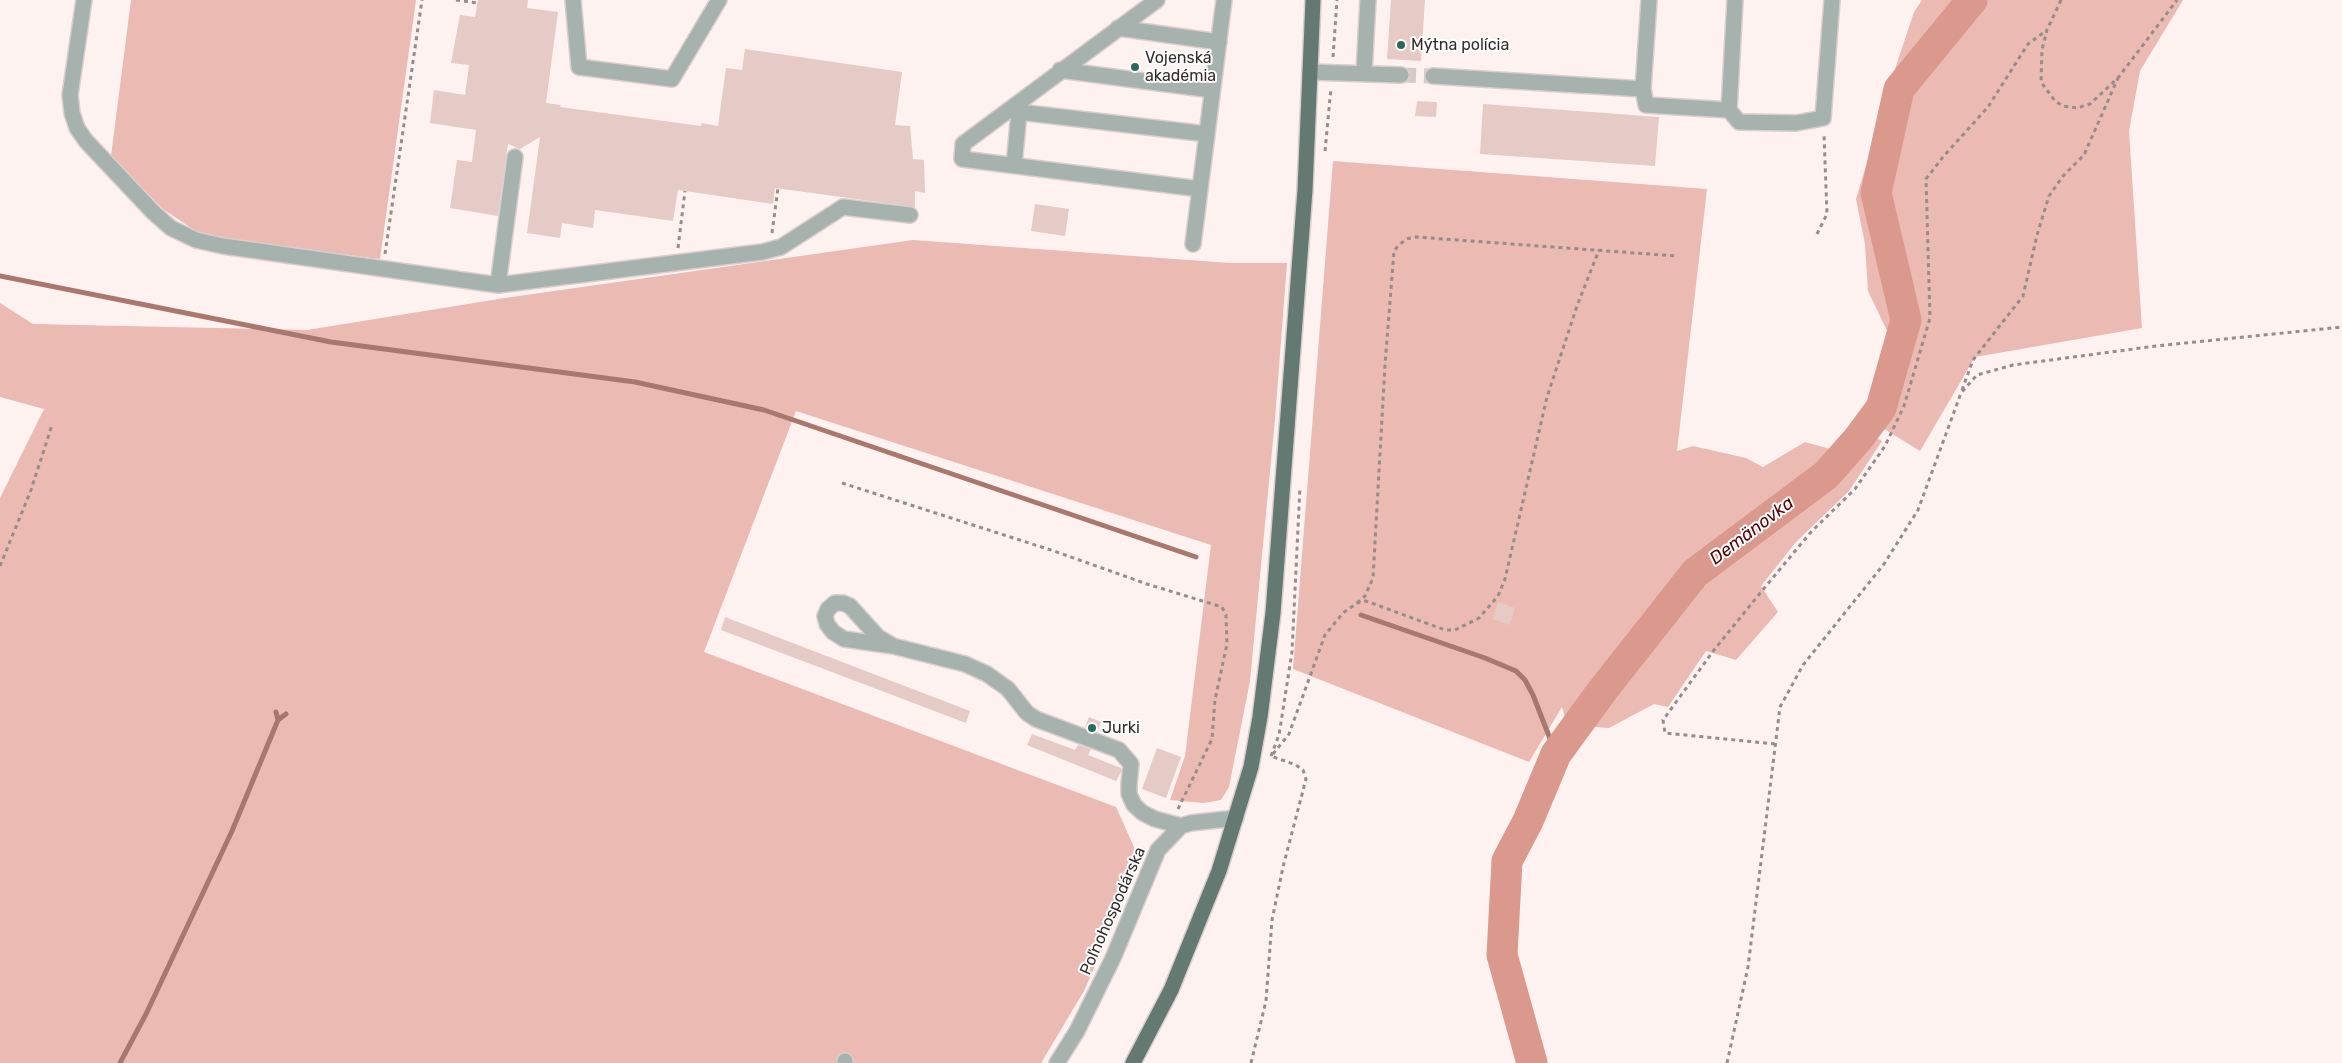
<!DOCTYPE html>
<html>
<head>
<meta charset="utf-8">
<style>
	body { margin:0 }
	canvas { display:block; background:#fef2f0 }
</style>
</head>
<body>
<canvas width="2342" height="1063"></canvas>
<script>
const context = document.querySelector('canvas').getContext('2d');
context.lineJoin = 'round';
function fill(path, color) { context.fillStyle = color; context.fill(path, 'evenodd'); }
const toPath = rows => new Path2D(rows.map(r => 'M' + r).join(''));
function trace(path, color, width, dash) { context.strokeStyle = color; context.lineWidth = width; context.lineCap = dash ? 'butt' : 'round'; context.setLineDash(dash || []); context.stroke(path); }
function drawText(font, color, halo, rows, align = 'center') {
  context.font = font + ' Rubik,sans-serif'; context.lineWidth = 4; context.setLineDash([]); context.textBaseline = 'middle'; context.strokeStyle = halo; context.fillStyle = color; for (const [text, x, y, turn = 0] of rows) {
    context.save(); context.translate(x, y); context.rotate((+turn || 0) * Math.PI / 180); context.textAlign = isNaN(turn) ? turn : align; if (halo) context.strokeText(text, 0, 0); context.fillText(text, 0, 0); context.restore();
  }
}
const green = toPath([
	[131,0,416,0,380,259,215,238,197,232,163,209,111,156],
	[1922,0,2183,0,2140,71,2129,131,2142,328,1975,357,1920,451,1881,427,1899,379,1913,329,1890,337,1868,291,1865,244,1856,199,1895,69,1914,12],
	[1333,161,1707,189,1677,451,1693,446,1746,458,1763,467,1805,442,1852,455,1873,436,1882,441,1849,491,1796,542,1761,586,1778,612,1736,660,1706,651,1668,707,1654,704,1609,728,1567,725,1562,707,1529,762,1293,669],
	[913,240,1230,263,1287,263,1275,419,1250,681,1229,787,1221,800,1204,803,1170,800,1185,756,1211,545,796,411,704,652,1116,807,1138,856,1113,925,1084,991,1041,1063,0,1063,0,498,44,409,0,397,0,303,33,324,307,330,505,298]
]);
const stream = toPath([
	[0,276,331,342,635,382,764,410,1196,557],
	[1361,615,1485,658,1516,671,1525,680,1533,695,1556,754],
	[278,720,286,714],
	[120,1063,146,1014,232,831,278,720,276,712]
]);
const river = toPath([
	[1532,1063,1502,955,1507,861,1528,821,1556,754,1602,691,1695,573,1826,475,1858,439,1881,408,1906,320,1876,193,1899,89,1972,0]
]);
const building = toPath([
	[478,0,528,0,527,8,558,12,546,103,561,105,560,107,701,126,702,123,718,126,726,68,742,70,745,49,902,72,895,125,910,126,913,159,924,160,925,193,915,191,915,207,775,188,773,204,678,190,673,221,595,210,593,228,562,223,560,238,527,233,540,137,520,149,508,144,498,216,450,208,457,160,472,162,476,130,430,123,434,90,465,95,469,65,451,63,460,15,475,17],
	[1391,0,1425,0,1421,61,1387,59],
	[1417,101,1437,102,1436,117,1415,116],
	[1483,104,1659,117,1655,166,1480,154],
	[1035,204,1069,209,1065,236,1031,231],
	[1498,602,1515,608,1510,625,1492,619],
	[725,617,970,711,966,723,721,630],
	[1089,717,1101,722,1097,732,1085,727],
	[1032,734,1075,750,1078,745,1091,749,1088,755,1121,768,1121,772,1116,781,1027,745],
	[1157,748,1181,757,1166,798,1142,789]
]);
const minorTunnel = toPath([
	[1401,75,1433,76]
]);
const path = toPath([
	[456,0,477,3],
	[2061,0,2047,30,2042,50,2041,82,2055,101,2063,106,2077,108,2090,104,2118,78,2177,0],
	[1333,57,1337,0],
	[1325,151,1331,88],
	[772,233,778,188],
	[1817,234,1827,214,1824,134],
	[678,248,685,191],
	[385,254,422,0],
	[1962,390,1973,360,2023,296,2037,235,2049,196,2063,176,2084,155,2118,78],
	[842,483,1054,551,1147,584,1222,607,1226,615,1227,644,1215,700,1212,739,1178,809],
	[0,566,31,490,52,425],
	[1357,603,1365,596,1373,578,1385,365,1394,251,1398,246,1406,239,1416,237,1676,256],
	[1775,744,1665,733,1663,720,1714,650,1761,592,1811,532,1855,489,1885,446,1904,406,1930,318,1926,179,1943,157,1988,107,2028,44,2047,30],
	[1273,754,1289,734,1325,635,1343,613,1357,603,1366,601,1445,630,1455,630,1479,618,1498,596,1505,579,1547,397,1577,306,1599,250],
	[1271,756,1279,735,1292,652,1300,487],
	[1251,1063,1266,1001,1272,920,1283,867,1306,779,1303,770,1296,765,1271,756],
	[1727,1063,1748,967,1780,707,1803,665,1884,564,1918,510,1961,393,1977,375,2013,365,2156,346,2342,327]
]);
const minor = toPath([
	[84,0,70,95,72,113,77,128,86,141,154,213,171,228,196,240,223,246,498,285,762,252,781,247,843,207,910,215],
	[573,0,579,67,672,79,719,0],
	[1157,0,963,144,962,159,1200,189],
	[1649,0,1643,89,1646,105,1729,110,1735,0],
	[1118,28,1219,42],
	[1060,70,1212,90],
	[1310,72,1401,75],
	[1364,73,1368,0],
	[1433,76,1643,89],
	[1729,110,1739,122,1796,123,1823,118,1832,0],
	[1019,112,1207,134],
	[1014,165,1020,103],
	[1193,244,1224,0],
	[498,285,515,157],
	[893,646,878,637,850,606,843,603,835,603,828,609,825,616,827,624,833,632,844,639,893,646,965,664,987,674,1008,689,1027,713,1036,719,1119,750,1131,764,1129,784,1129,794,1134,805,1143,813,1155,819,1181,826],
	[845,1061,845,1063],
	[1057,1063,1077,1031,1113,958,1158,850,1181,826,1191,823,1236,818]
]);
const major = toPath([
	[1133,1063,1171,990,1219,871,1251,767,1260,717,1273,613,1305,190,1313,0]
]);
const markers = [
	[1401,45,5,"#296b5b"],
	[1135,67,5,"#296b5b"],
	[1092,728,5,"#296b5b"]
];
const poiNames = [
	["Mýtna polícia",1411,45],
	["Vojenská",1145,58],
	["akadémia",1145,76],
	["Jurki",1102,728]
];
const streetNames = [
	["Poľnohospodárska",1113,911,-66]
];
const waterNames = [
	["Demänovka",1752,531,-37]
];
fill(green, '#eabab3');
trace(stream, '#aa776f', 5);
trace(river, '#db988d', 31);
fill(building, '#e6cac6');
trace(minorTunnel, '#d6cac8', 15, [15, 8]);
trace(minor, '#dacecc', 18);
trace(major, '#dacecc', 18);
trace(path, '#978c8a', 3, [4, 4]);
trace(minor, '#a5b2ae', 15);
trace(major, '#647972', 15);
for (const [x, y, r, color] of markers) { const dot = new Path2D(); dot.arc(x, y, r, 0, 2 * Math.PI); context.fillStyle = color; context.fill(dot); trace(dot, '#fff', 2); }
drawText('16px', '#362b29', '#fff', poiNames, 'left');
drawText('16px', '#362b29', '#fff', streetNames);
drawText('italic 18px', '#560403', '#fff', waterNames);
</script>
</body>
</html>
